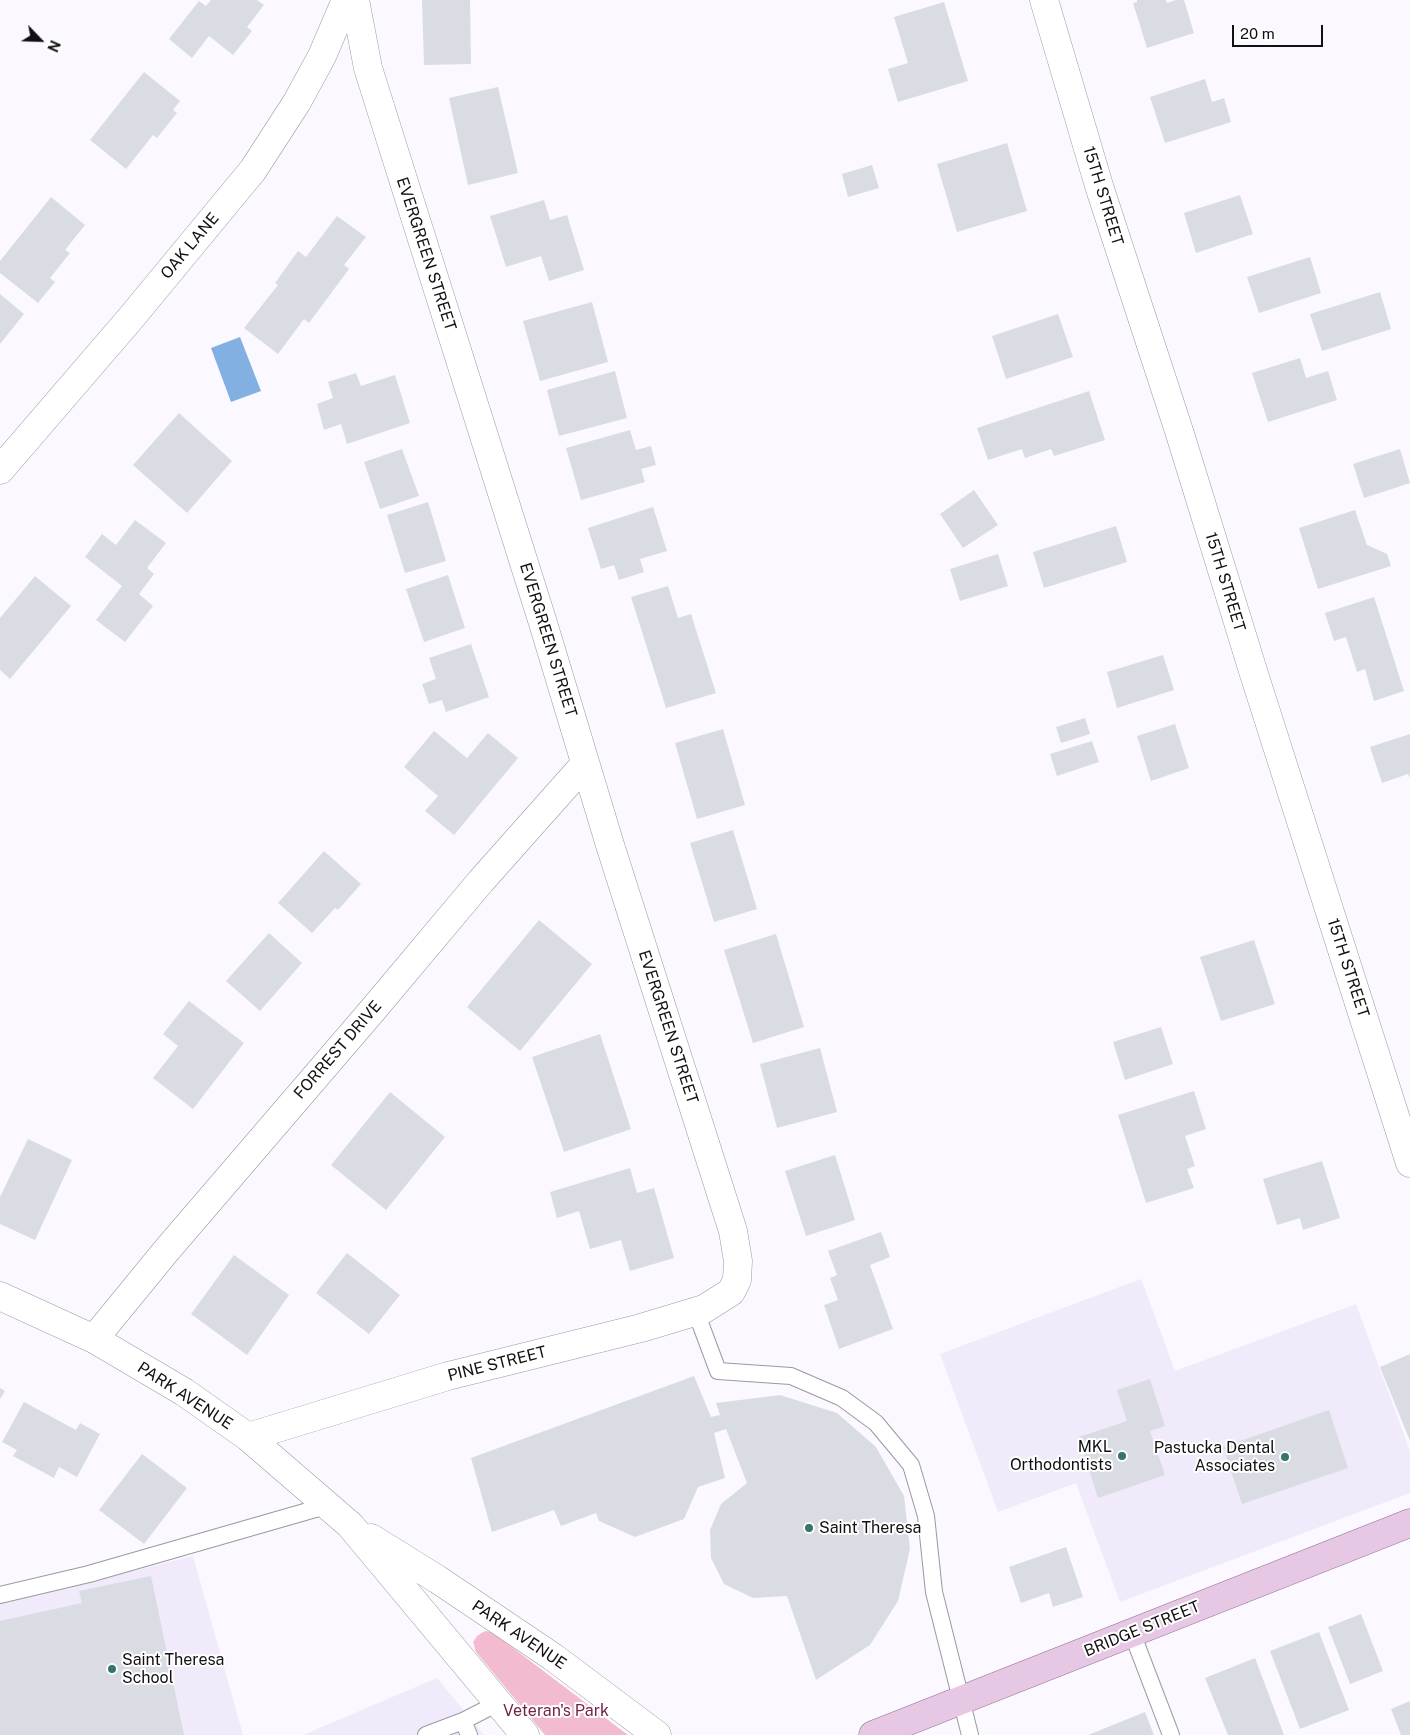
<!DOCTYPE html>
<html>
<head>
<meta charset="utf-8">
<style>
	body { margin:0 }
	#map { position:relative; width:1410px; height:1735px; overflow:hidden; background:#fbf8ff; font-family:"Public Sans",sans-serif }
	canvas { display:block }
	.north { position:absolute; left:15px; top:15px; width:50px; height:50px; -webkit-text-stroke:4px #fff; paint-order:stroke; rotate:114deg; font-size:14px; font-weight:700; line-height:20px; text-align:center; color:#111012 }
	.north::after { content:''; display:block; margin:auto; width:18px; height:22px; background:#111012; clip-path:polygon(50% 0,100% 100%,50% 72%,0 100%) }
	.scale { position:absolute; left:1232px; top:25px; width:91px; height:22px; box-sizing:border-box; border:2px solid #111012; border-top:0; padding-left:6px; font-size:15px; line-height:18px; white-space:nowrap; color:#111012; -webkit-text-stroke:4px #fff; paint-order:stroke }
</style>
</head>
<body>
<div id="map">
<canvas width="1410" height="1735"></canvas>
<div class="north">N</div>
<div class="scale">20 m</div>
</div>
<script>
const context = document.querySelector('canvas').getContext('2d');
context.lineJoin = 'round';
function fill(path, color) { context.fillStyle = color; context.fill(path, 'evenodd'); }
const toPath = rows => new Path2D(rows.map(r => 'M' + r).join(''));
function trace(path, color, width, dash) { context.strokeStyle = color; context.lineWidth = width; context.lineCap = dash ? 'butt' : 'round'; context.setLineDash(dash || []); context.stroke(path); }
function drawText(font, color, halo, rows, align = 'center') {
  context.font = font + ' "Public Sans",sans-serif'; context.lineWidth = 4; context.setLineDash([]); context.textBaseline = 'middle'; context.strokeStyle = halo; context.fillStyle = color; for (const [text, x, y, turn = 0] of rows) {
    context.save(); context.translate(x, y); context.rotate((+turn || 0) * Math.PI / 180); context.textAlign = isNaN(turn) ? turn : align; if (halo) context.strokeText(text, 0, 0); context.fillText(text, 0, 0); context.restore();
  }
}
const built = toPath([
	[1141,1279,1175,1371,1356,1304,1410,1451,1410,1493,1120,1602,1076,1483,998,1512,940,1354],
	[193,1556,243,1735,0,1735,0,1604],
	[437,1678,484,1735,303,1735]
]);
const green = toPath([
	[485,1631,492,1632,628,1735,545,1735,476,1652,473,1642,477,1636]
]);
const water = toPath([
	[240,337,261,391,231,402,211,348]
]);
const building = toPath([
	[211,0,257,0,264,5,247,27,252,31,233,55,209,36,192,58,169,39,199,1,206,6],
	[422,0,470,0,471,64,424,65],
	[1137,0,1166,0,1167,3,1176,0,1184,0,1194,33,1147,48,1133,3,1137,2],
	[944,2,968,81,898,102,888,69,908,63,894,17],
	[144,72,180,101,173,110,177,113,157,138,153,135,126,169,90,140],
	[1205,79,1212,102,1224,98,1231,122,1165,143,1150,97],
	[498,87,518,173,468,185,449,98],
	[1007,143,1027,211,957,232,937,164],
	[872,165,879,188,848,197,842,174],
	[1240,195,1253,234,1196,253,1184,213],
	[51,197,85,225,65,250,70,253,50,278,55,282,38,303,0,273,0,261],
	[544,200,550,220,567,215,584,270,549,281,541,256,506,267,490,216],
	[337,216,366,237,344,265,349,269,309,323,304,319,278,354,244,328,278,285,275,283,298,251,306,257],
	[1310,257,1321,293,1259,313,1247,277],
	[1380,292,1391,329,1322,351,1310,314],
	[0,294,24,314,0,344],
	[592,302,608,362,540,381,523,321],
	[1058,314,1073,357,1006,379,992,336],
	[1300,358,1306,378,1328,371,1337,400,1268,422,1252,373],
	[615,371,627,418,559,436,547,390],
	[356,373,361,386,395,375,410,423,347,444,341,424,324,430,317,404,333,398,328,382],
	[1089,391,1105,440,1054,456,1051,449,1025,458,1022,449,988,460,977,428],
	[179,413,232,461,187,513,133,465],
	[630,430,636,450,651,446,656,465,641,469,645,482,581,500,566,448],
	[402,449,419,496,380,509,364,462],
	[1400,449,1410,483,1364,498,1353,464],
	[974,490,998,525,963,548,940,514],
	[428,502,446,561,405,573,387,515],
	[653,507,667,551,640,559,644,572,619,580,614,565,601,569,588,528],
	[1355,510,1367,545,1387,554,1391,566,1318,589,1299,528],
	[135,520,166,543,147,568,154,574,139,594,153,606,125,642,96,620,122,586,85,557,102,534,116,545],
	[1116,526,1127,562,1044,588,1033,552],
	[998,554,1008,586,960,601,950,569],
	[448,575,465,628,424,642,406,589],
	[35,576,71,606,10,679,0,670,0,618],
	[668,586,678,618,691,614,716,693,666,708,631,597],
	[1374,597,1404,691,1374,701,1365,669,1357,672,1346,637,1334,641,1325,613],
	[471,644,489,697,446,712,442,700,429,704,422,684,436,679,429,658],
	[1163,655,1174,690,1117,708,1107,672],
	[1085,718,1090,734,1061,743,1056,727],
	[1175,724,1189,768,1151,781,1137,736],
	[723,729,745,805,697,819,675,743],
	[434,731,467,758,488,733,518,758,454,835,425,811,438,796,404,767],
	[1410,734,1410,778,1408,774,1382,783,1370,747],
	[1092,741,1099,762,1057,776,1050,754],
	[733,830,757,909,714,922,690,843],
	[324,851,361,884,338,910,335,908,312,933,278,903],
	[539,920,592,964,520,1051,467,1007],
	[269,933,302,963,260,1011,226,981],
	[776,934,804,1027,753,1043,724,950],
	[1254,940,1275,1004,1221,1021,1200,957],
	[189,1001,244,1043,193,1109,153,1078,178,1046,163,1034],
	[1161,1027,1173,1064,1125,1080,1113,1042],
	[600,1034,631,1129,564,1152,532,1057],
	[820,1048,837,1112,777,1128,760,1064],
	[1194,1091,1206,1129,1185,1136,1195,1166,1187,1169,1194,1188,1146,1203,1118,1115],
	[390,1092,445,1137,386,1210,331,1165],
	[28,1139,72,1160,35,1240,0,1224,0,1197],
	[835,1155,855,1220,806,1236,785,1171],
	[1322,1161,1340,1218,1303,1230,1300,1218,1277,1225,1263,1179],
	[630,1168,637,1193,654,1188,674,1258,630,1271,621,1240,590,1249,579,1211,557,1218,550,1192],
	[881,1232,890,1257,870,1265,893,1329,839,1349,824,1305,838,1300,830,1278,837,1275,828,1251],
	[347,1253,400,1295,369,1334,316,1293],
	[234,1255,289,1295,247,1355,191,1314],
	[1410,1354,1410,1441,1380,1367],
	[694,1376,711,1417,720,1415,716,1403,780,1395,837,1413,876,1447,904,1496,910,1549,898,1601,870,1645,816,1680,787,1596,753,1598,724,1584,711,1558,710,1530,721,1504,747,1483,726,1429,714,1433,725,1478,698,1487,684,1519,635,1537,599,1521,596,1513,561,1526,554,1510,492,1532,471,1458],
	[1150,1379,1165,1426,1150,1431,1165,1475,1098,1498,1079,1437,1127,1421,1117,1390],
	[0,1388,5,1391,0,1399],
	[24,1402,76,1430,80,1423,100,1434,77,1477,59,1467,54,1478,13,1456,17,1450,2,1442],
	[1329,1410,1348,1468,1242,1504,1223,1447],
	[142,1454,187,1488,144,1544,99,1510],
	[1066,1547,1083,1597,1053,1607,1049,1593,1021,1603,1009,1567],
	[151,1576,184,1735,0,1735,0,1621,82,1603,79,1591],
	[1361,1614,1383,1671,1350,1684,1328,1627],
	[1319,1632,1349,1710,1300,1729,1270,1651],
	[1255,1658,1284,1735,1228,1735,1205,1678],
	[1410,1701,1410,1735,1401,1735,1391,1709],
	[1145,1712,1154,1735,1088,1735]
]);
const service = toPath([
	[696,1312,718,1371,791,1376,842,1398,876,1423,911,1465,926,1516,934,1592,970,1735],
	[0,1595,89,1574,329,1505],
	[1132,1633,1171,1735],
	[463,1721,469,1735],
	[426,1735,463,1721,498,1703]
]);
const minor = toPath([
	[1044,0,1100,189,1180,434,1254,674,1410,1163],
	[0,470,130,319,253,170,297,102,322,56,346,0],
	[0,1296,94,1339,184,1392,248,1437,350,1525,525,1735],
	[94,1339,166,1251,371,1012,481,881,585,764],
	[248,1437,448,1376,641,1328,704,1309,731,1292,737,1280,738,1261,733,1231,610,845,543,623,368,68,355,0],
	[371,1538,437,1579,553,1657,657,1735]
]);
const primary = toPath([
	[873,1735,1410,1523]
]);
const markers = [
	[1122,1456,5,"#357667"],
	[1285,1457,5,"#357667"],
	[809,1528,5,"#357667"],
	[112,1669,5,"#357667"]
];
const streetNames = [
	["15TH STREET",1103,196,73],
	["OAK LANE",190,246,-50],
	["EVERGREEN STREET",426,254,72],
	["15TH STREET",1225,582,73],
	["EVERGREEN STREET",548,640,73],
	["15TH STREET",1348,968,72],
	["EVERGREEN STREET",668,1027,72],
	["FORREST DRIVE",338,1050,-49],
	["PINE STREET",497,1364,-14],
	["PARK AVENUE",185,1396,33],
	["BRIDGE STREET",1142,1629,-22],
	["PARK AVENUE",519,1635,34]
];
const poiNames = [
	["MKL",1112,1447],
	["Orthodontists",1112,1465],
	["Pastucka Dental",1275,1448],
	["Associates",1275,1466],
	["Saint Theresa",819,1528,"left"],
	["Saint Theresa",122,1660,"left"],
	["School",122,1678,"left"]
];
const parkNames = [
	["Veteran's Park",556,1711]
];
fill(built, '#f0eafa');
fill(green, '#f2bbd0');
fill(water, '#83b0e2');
fill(building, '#dadce4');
trace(service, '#9b99a0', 18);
trace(minor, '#9b99a0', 29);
trace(primary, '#916e8f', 29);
trace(service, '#fff', 16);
trace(minor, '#fff', 28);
trace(primary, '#e6c7e4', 28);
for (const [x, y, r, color] of markers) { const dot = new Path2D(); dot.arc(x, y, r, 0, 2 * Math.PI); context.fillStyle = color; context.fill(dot); trace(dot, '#fff', 2); }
drawText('16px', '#111012', '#fff', streetNames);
drawText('16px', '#111012', '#fff', poiNames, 'right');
drawText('16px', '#73244a', '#fff', parkNames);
</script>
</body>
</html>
